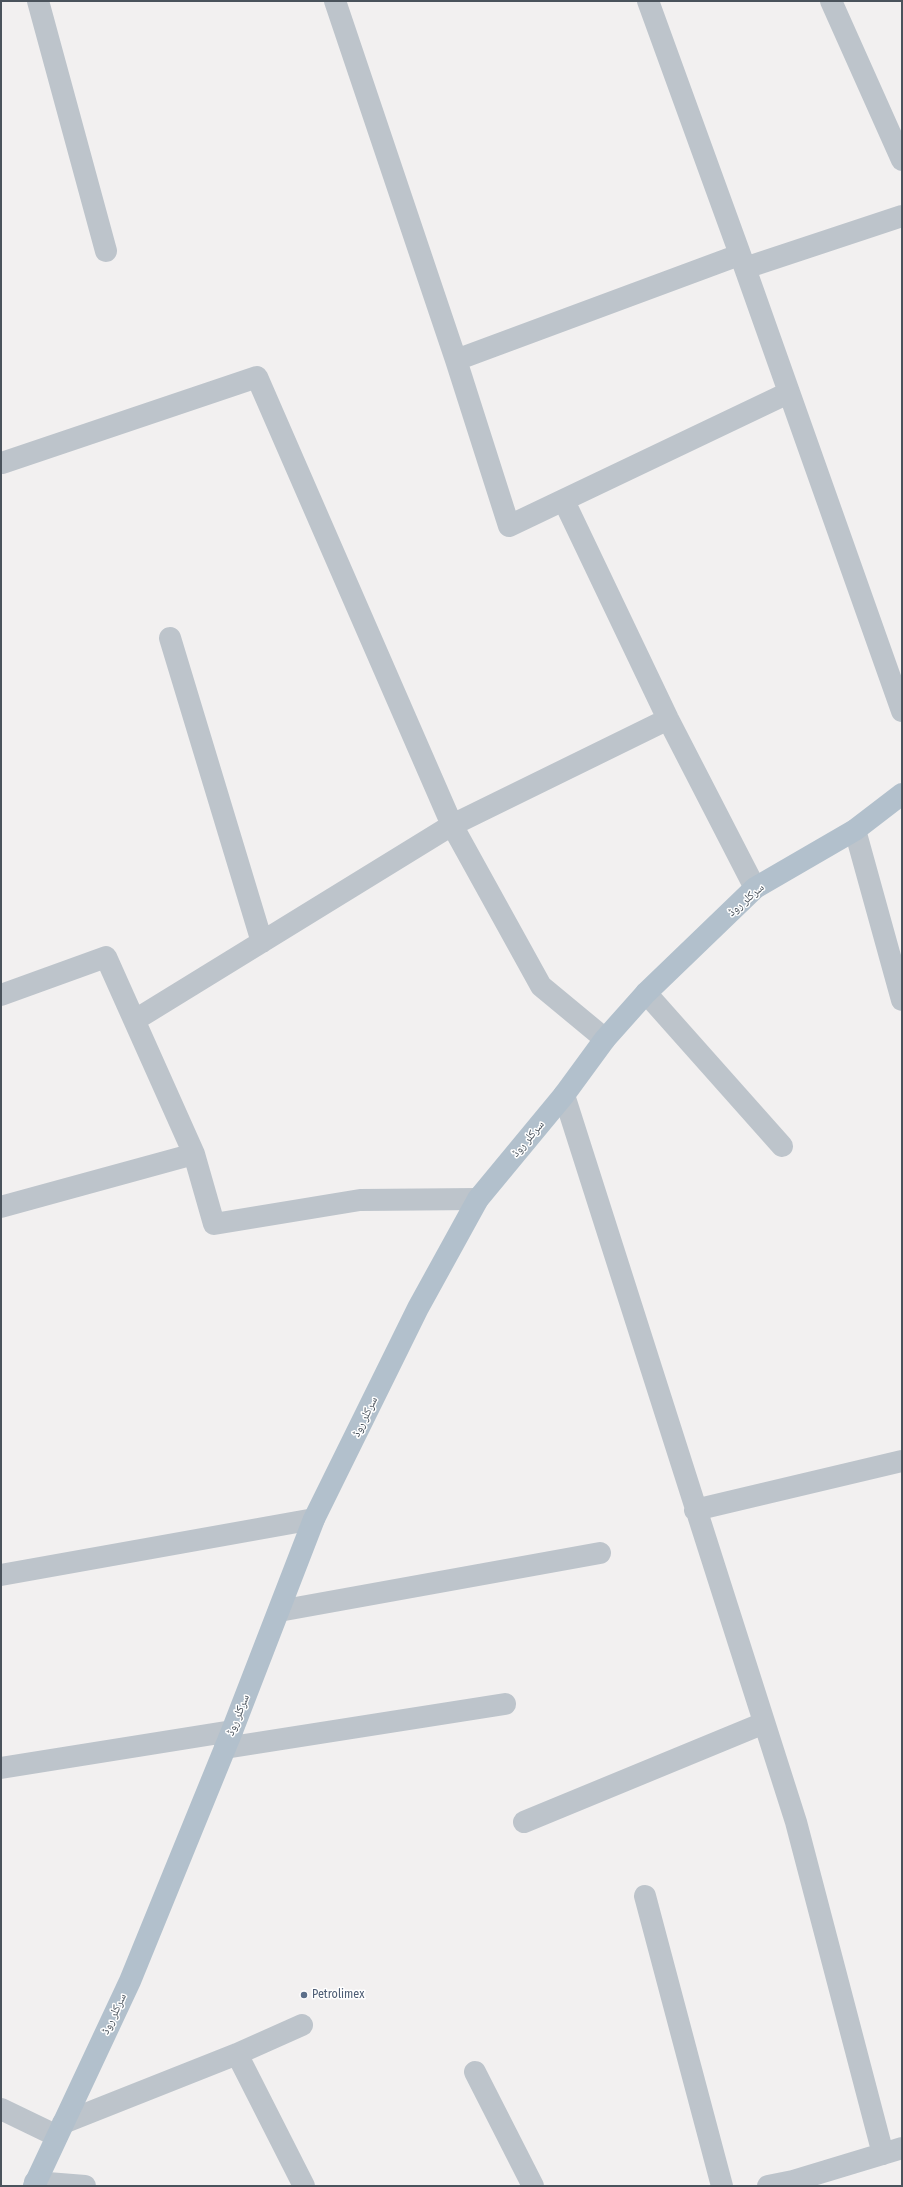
<!DOCTYPE html>
<html>
<head>
<meta charset="utf-8">
<style>
	body { margin:0 }
	#map { position:relative; width:903px; height:2187px; overflow:hidden; background:#f2f0f0; font-family:"Fira Sans Condensed",sans-serif }
	canvas { display:block }
	.frame { position:absolute; inset:0; border:2px solid #4a535c; pointer-events:none }
</style>
</head>
<body>
<div id="map">
<canvas width="903" height="2187"></canvas>
<div class="frame"></div>
</div>
<script>
const context = document.querySelector('canvas').getContext('2d');
context.lineJoin = 'round';
const toPath = rows => new Path2D(rows.map(r => 'M' + r).join(''));
function trace(path, color, width, dash) { context.strokeStyle = color; context.lineWidth = width; context.lineCap = dash ? 'butt' : 'round'; context.setLineDash(dash || []); context.stroke(path); }
function drawText(font, color, halo, rows, align = 'center') {
  context.font = font + ' "Fira Sans Condensed","Noto Naskh Arabic",sans-serif'; context.lineWidth = 3; context.setLineDash([]); context.textBaseline = 'middle'; context.strokeStyle = halo; context.fillStyle = color; for (const [text, x, y, turn = 0] of rows) {
    context.save(); context.translate(x, y); context.rotate((+turn || 0) * Math.PI / 180); context.textAlign = isNaN(turn) ? turn : align; if (halo) context.strokeText(text, 0, 0); context.fillText(text, 0, 0); context.restore();
  }
}
const street = toPath([
	[38,1,106,251],
	[335,1,456,360,509,526,788,393],
	[648,1,745,268,902,711],
	[831,1,902,160],
	[745,268,902,216],
	[456,360,739,255],
	[2,463,257,377,452,825,541,986,605,1039],
	[564,501,668,719,755,888],
	[170,638,262,942],
	[855,830,902,1000],
	[646,993,782,1146],
	[1,995,106,957,194,1154,214,1224,360,1200,478,1199],
	[135,1020,452,825,668,719],
	[564,1095,796,1822,883,2154],
	[1,1207,194,1154],
	[695,1510,902,1461],
	[1,1575,314,1519],
	[279,1611,600,1553],
	[225,1748,505,1704],
	[1,1768,232,1731],
	[524,1822,764,1723],
	[645,1896,722,2186],
	[237,2054,304,2186],
	[475,2072,533,2186],
	[1,2109,57,2136],
	[63,2123,237,2054,302,2025],
	[35,2182,85,2186],
	[768,2186,793,2181,902,2148]
]);
const primary = toPath([
	[34,2186,130,1981,232,1731,314,1519,418,1308,478,1199,564,1095,605,1039,646,993,755,888,855,830,902,794]
]);
const markers = [
	[304,1995,4,"#5c6f8a"]
];
const streetNames = [
	["سرکلر روڈ",746,900,-41],
	["سرکلر روڈ",528,1139,-50],
	["سرکلر روڈ",365,1417,-64],
	["سرکلر روڈ",238,1715,-68],
	["سرکلر روڈ",114,2014,-65]
];
const serviceNames = [
	["Petrolimex",312,1995]
];
trace(street, '#bdc4cb', 22);
trace(primary, '#b2c0cc', 22);
for (const [x, y, r, color] of markers) { const dot = new Path2D(); dot.arc(x, y, r, 0, 2 * Math.PI); context.fillStyle = color; context.fill(dot); trace(dot, '#fff', 1.5); }
drawText('12px', '#4a535c', '#fff', streetNames);
drawText('12px', '#4e5e75', '#fff', serviceNames, 'left');
</script>
</body>
</html>
